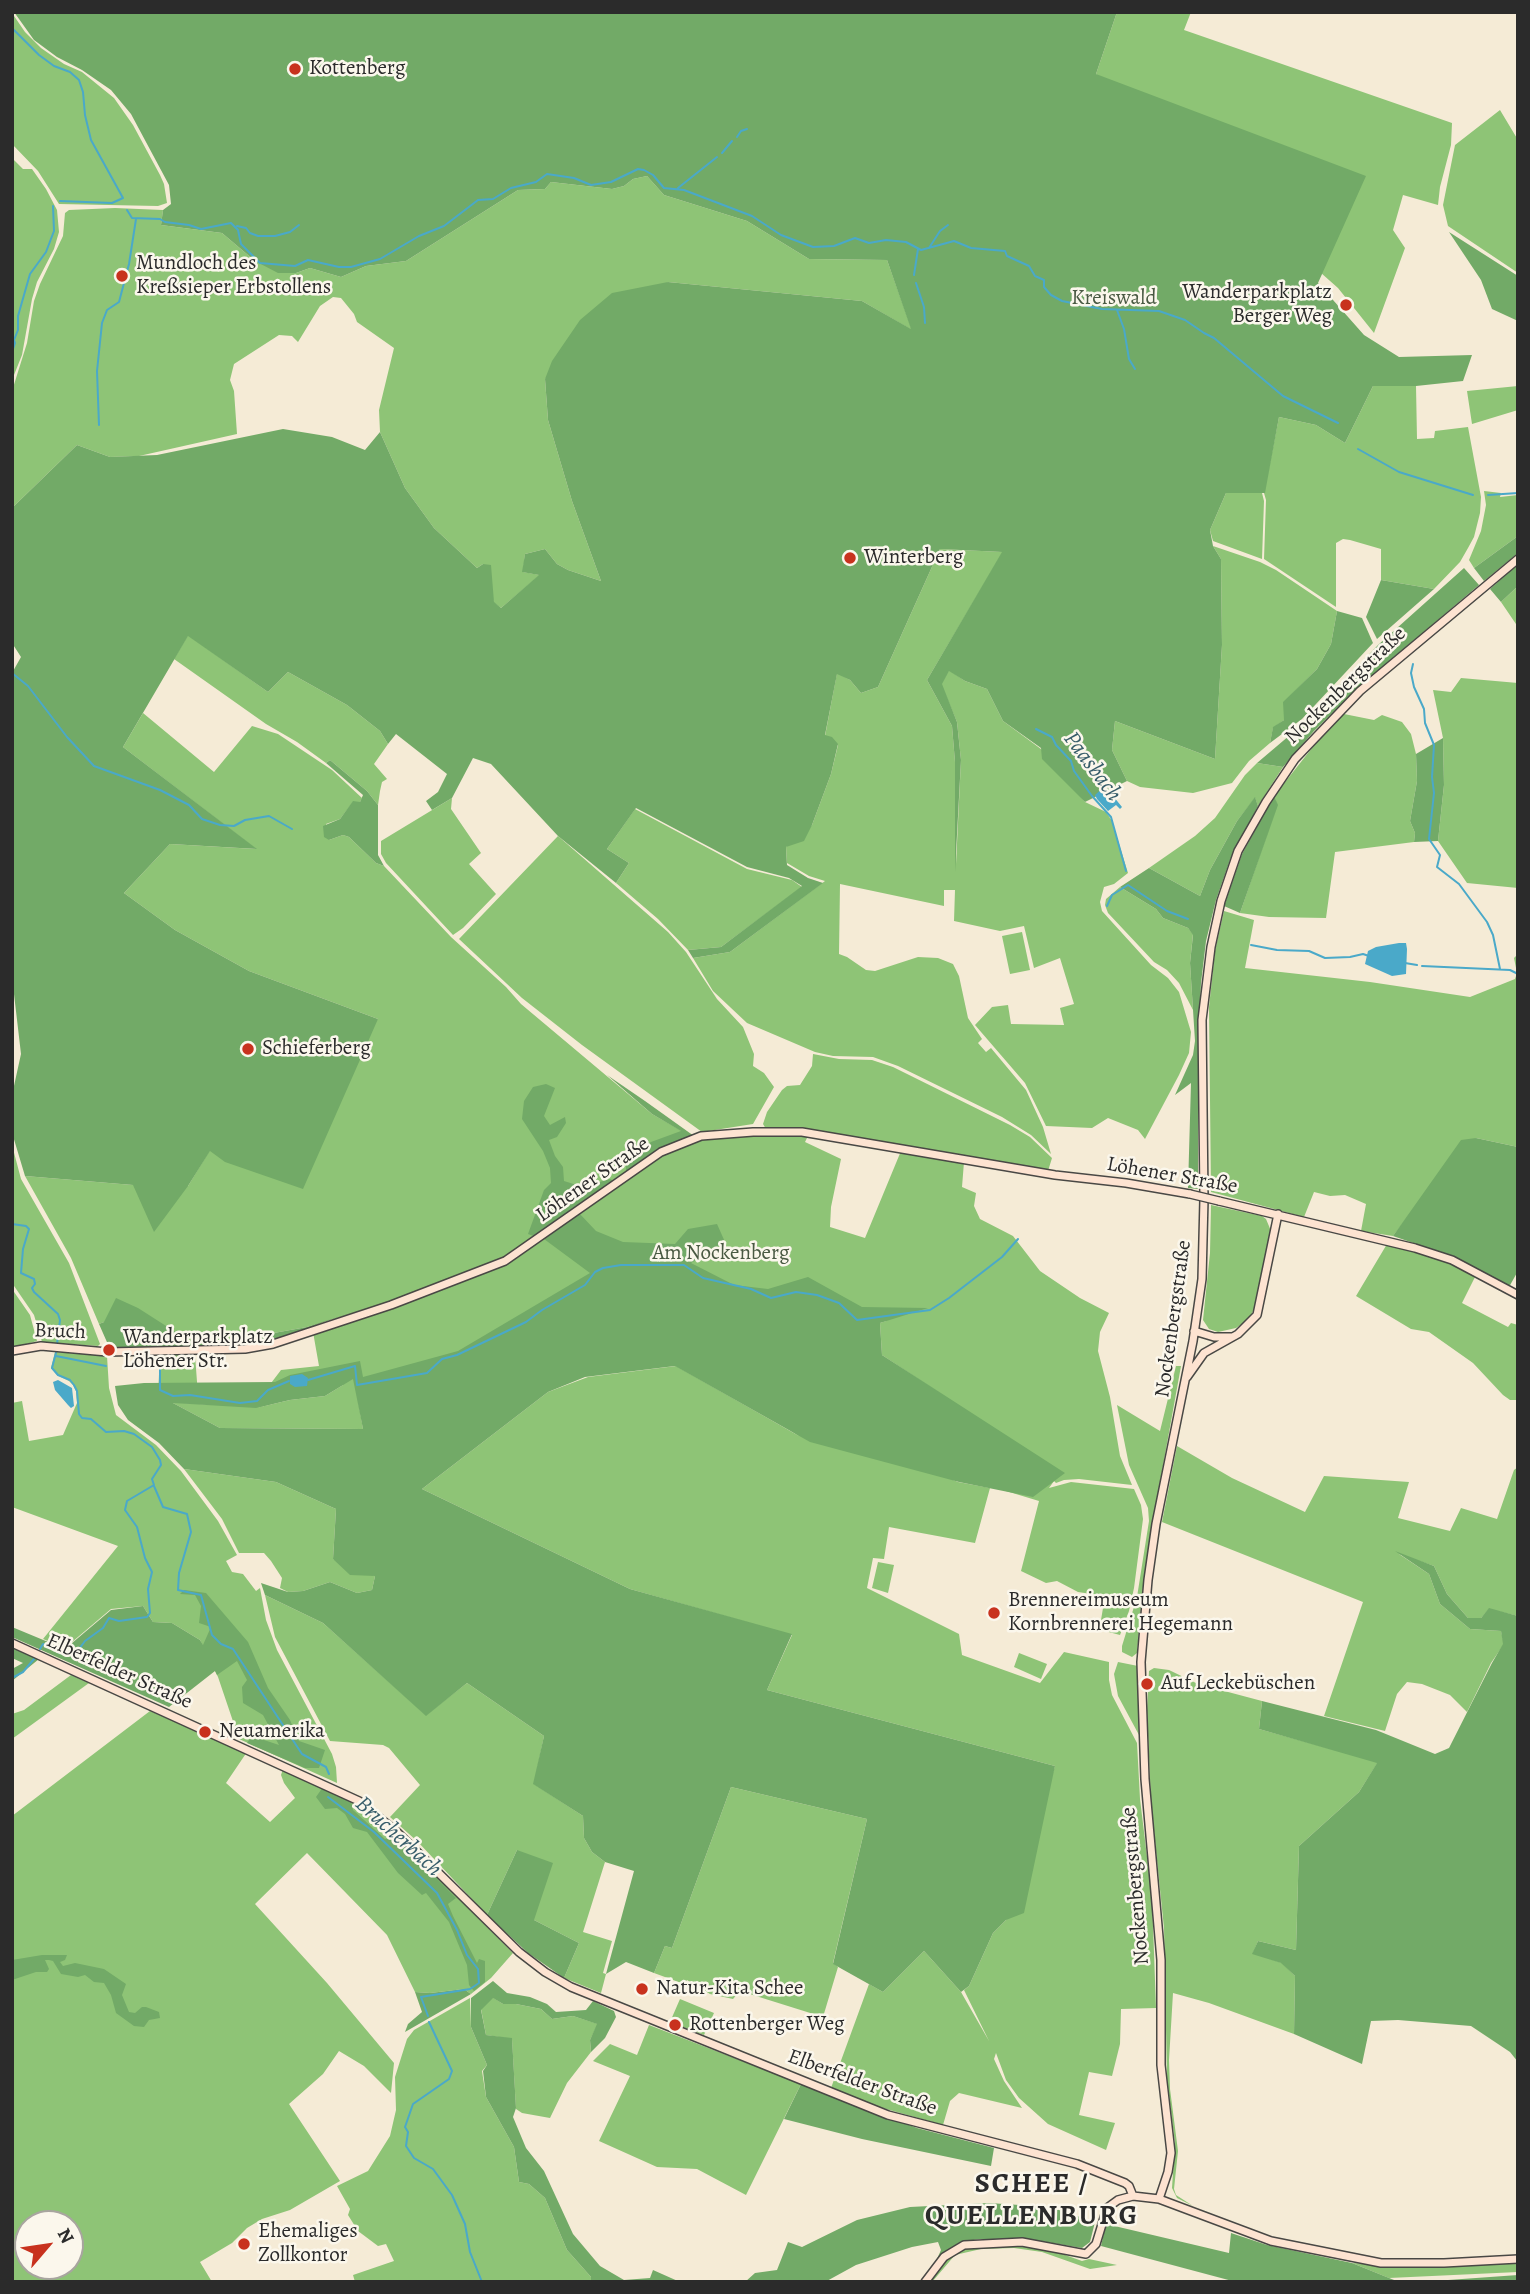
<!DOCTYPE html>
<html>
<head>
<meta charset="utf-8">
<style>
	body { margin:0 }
	#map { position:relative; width:1530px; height:2294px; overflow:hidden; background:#f5ebd6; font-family:Alegreya,serif }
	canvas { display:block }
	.frame { position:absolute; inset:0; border:14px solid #2b2b2b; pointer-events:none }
	.north { position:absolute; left:14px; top:2210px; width:70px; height:70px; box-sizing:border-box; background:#fbf7ec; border:2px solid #a8a59f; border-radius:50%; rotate:61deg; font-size:19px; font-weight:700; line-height:28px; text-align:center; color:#2b2b2b }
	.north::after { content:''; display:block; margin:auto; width:24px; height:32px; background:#c8321e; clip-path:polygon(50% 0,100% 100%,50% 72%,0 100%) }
</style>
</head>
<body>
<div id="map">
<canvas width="1530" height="2294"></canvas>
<div class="frame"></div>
<div class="north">N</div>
</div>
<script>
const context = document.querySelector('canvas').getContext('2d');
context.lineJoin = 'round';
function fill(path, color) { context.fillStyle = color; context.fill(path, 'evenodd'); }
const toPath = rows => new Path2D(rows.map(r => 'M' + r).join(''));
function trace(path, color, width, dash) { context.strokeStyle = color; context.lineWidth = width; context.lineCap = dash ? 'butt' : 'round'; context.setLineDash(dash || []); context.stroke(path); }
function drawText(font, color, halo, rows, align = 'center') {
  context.font = font + ' Alegreya,serif'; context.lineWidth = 5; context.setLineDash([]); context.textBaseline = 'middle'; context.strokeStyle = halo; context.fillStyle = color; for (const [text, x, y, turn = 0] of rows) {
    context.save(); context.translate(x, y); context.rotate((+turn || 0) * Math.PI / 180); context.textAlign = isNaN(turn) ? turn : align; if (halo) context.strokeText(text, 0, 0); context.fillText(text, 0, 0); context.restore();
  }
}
const green = toPath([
	[1117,12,1191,12,1184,30,1452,123,1451,145,1440,187,1438,205,1403,195,1393,230,1405,248,1374,333,1338,288,1096,74],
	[12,13,25,32,41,48,64,64,82,72,114,98,133,125,160,175,164,184,167,203,158,206,59,204,38,171,12,144],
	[1500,110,1518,140,1518,273,1448,226,1443,205,1455,145],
	[12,158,23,169,32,169,46,189,57,210,59,232,54,249,37,282,32,299,22,355,12,380],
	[647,176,664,195,747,221,809,259,887,260,912,330,862,301,668,282,545,379,548,420,572,501,601,581,568,570,557,564,545,549,525,554,523,572,540,575,501,608,494,603,483,564,477,568,434,528,405,488,380,432,379,410,394,348,357,322,354,314,341,298,333,297,320,306,298,342,292,336,279,335,234,364,230,380,234,391,237,434,139,456,110,457,77,445,12,508,12,391,27,343,34,301,40,284,63,236,65,213,69,210,115,208,163,210,161,225,222,233,255,261,296,273,310,268,341,277,366,266,406,261,518,190,545,189,551,182,612,189,624,186,633,179],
	[1373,386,1416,386,1417,439,1434,438,1435,431,1468,427,1481,497,1480,513,1474,537,1468,548,1460,562,1434,589,1381,580,1381,549,1350,540,1343,539,1336,543,1336,607,1264,559,1266,500,1264,493,1279,417,1316,425,1345,443],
	[1518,386,1518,410,1472,424,1467,391],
	[1484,491,1501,493,1500,497,1518,495,1518,536,1474,568,1469,560,1481,531,1486,505],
	[1226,493,1262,493,1264,501,1262,559,1213,541,1210,530],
	[1213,546,1260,562,1276,570,1337,611,1331,644,1317,669,1284,702,1284,720,1273,728,1270,743,1249,761,1232,783,1193,793,1140,787,1127,781,1112,750,1115,721,1215,759,1222,645,1221,559],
	[940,549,1003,552,927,680,952,726,955,762,956,864,961,760,957,722,941,684,949,670,965,681,987,689,1003,721,1041,749,1085,802,1106,812,1112,821,1128,873,1114,884,1104,887,1100,902,1102,911,1151,965,1168,978,1179,992,1191,1032,1189,1053,1179,1075,1145,1139,1138,1130,1108,1118,1092,1128,1046,1126,1025,1083,975,1025,992,1007,1008,1005,1011,1024,1064,1025,1060,1008,1074,1004,1060,958,1034,968,1024,926,1000,931,954,921,955,890,944,890,944,906,840,884,839,954,847,957,866,970,875,971,918,957,938,958,953,964,959,976,968,1018,982,1039,978,1043,986,1052,991,1048,1026,1090,1043,1127,1051,1154,1031,1135,1002,1117,898,1066,873,1057,833,1056,815,1052,747,1023,713,991,693,958,730,952,825,881,809,876,787,863,786,847,812,825,831,774,838,745,825,736,837,673,850,680,861,693,878,687],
	[1518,586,1518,627,1501,602],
	[188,635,268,692,288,672,347,705,380,731,388,744,374,764,387,779,382,782,380,791,378,805,367,791,330,760,326,763,297,742,266,724,174,659],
	[1461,678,1518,683,1518,888,1467,883,1438,841,1444,785,1443,738,1433,690,1451,692],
	[143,713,214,772,252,726,278,734,332,770,362,798,360,802,353,802,340,819,326,824,329,840,343,835,349,837,376,863,384,866,451,937,506,987,521,1004,652,1114,682,1131,672,1145,613,1180,503,1259,390,1302,307,1327,246,1338,188,1340,173,1332,104,1322,99,1324,71,1258,25,1176,133,1185,188,1186,210,1150,378,1019,249,971,175,930,124,893,170,844,256,849,123,747],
	[1344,714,1374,720,1382,715,1402,722,1411,734,1416,754,1417,781,1410,821,1415,833,1414,842,1335,852,1326,918,1269,917,1240,913,1277,805,1274,796,1316,743],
	[1257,763,1283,767,1258,806,1255,798,1237,821,1210,870,1200,896,1149,868,1195,836,1215,818,1245,775],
	[452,798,451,809,481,853,469,864,496,894,463,928,453,935,386,863,381,854,381,841],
	[635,809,747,869,792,880,802,887,721,947,688,950,658,919,616,883,629,863,607,849],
	[558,836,668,932,686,952,717,999,743,1027,754,1054,753,1066,764,1073,774,1087,753,1124,702,1132,582,1045,522,998,459,939],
	[1120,887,1156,909,1163,918,1188,928,1193,934,1190,963,1193,1010,1179,983,1167,970,1154,962,1108,913,1105,905,1106,899],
	[1224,911,1254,920,1245,968,1370,982,1470,997,1515,979,1517,973,1514,958,1518,954,1518,1147,1476,1138,1417,1205,1393,1236,1361,1231,1366,1204,1345,1195,1330,1196,1314,1192,1304,1217,1211,1192,1209,1007,1215,951],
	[1022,932,1030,970,1010,974,1002,936],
	[813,1054,839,1059,872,1060,893,1067,1010,1125,1030,1137,1052,1158,1048,1171,766,1129,763,1124,767,1112,782,1090,787,1086,800,1085,812,1066],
	[768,1134,809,1134,805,1142,841,1159,831,1207,830,1227,865,1238,901,1151,964,1162,962,1187,976,1193,974,1206,980,1219,1013,1236,1040,1271,1080,1298,1109,1313,1100,1332,1098,1351,1110,1397,1120,1456,1132,1485,1079,1479,1064,1480,1056,1483,1054,1481,1049,1488,1071,1482,1134,1489,1141,1505,1143,1519,1134,1588,1129,1611,1120,1635,1105,1631,1101,1620,1105,1596,1078,1592,1057,1581,1046,1583,1021,1571,1039,1501,910,1462,958,1482,990,1488,975,1543,889,1527,884,1559,873,1558,867,1588,959,1634,962,1655,1040,1683,1064,1652,1109,1662,1109,1680,1112,1695,1137,1743,1140,1799,1152,1898,1156,2008,1121,2009,1120,2044,1112,2076,1089,2072,1079,2115,1115,2123,1106,2150,1048,2124,1019,2098,1006,2080,996,2053,994,2059,1004,2081,1022,2108,959,2093,950,2101,943,2125,879,2107,831,2088,869,1984,883,1992,924,1951,961,1992,989,2041,964,1990,969,1986,993,1933,1006,1920,1055,1766,767,1690,792,1635,630,1589,422,1489,548,1392,588,1377,676,1366,799,1436,682,1359,355,1383,363,1429,220,1428,171,1402,213,1405,158,1395,160,1354,195,1355,198,1395,262,1395,281,1370,319,1366,313,1332,507,1263,554,1233,658,1157,670,1151,702,1139],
	[886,1321,880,1323,882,1355,1015,1443,902,1379,862,1335,871,1323],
	[343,1385,325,1396,290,1400,256,1408],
	[12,1145,21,1179,69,1263,100,1344,98,1346,42,1342,34,1315,12,1283],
	[1211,1205,1262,1216,1266,1219,1271,1231,1255,1307,1249,1319,1236,1328,1218,1332,1209,1329,1203,1320,1210,1253],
	[1387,1244,1451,1263,1476,1275,1462,1303,1508,1327,1511,1323,1518,1325,1516,1400,1510,1400,1503,1395,1473,1363,1429,1332,1411,1329,1356,1296],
	[12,1289,30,1315,37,1341,12,1348],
	[55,1352,107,1356,109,1388,116,1415,156,1445,181,1471,218,1521,237,1555,226,1561,232,1572,243,1574,256,1591,260,1588,266,1620,277,1650,332,1754,336,1767,337,1783,239,1739,218,1677,200,1640,172,1623,153,1622,143,1606,111,1609,65,1648,43,1639,118,1546,12,1507,12,1403,22,1401,29,1441,63,1435,77,1403,76,1391,73,1385,69,1381,57,1375,51,1368],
	[1176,1366,1181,1366,1153,1521,1142,1594,1137,1653,1132,1657,1122,1652,1122,1646,1137,1597,1149,1521,1148,1508,1129,1465,1117,1405,1160,1431],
	[1177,1446,1232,1478,1305,1512,1324,1476,1409,1482,1398,1518,1450,1531,1461,1508,1497,1519,1514,1470,1518,1467,1518,1616,1489,1609,1481,1618,1468,1618,1447,1594,1434,1566,1399,1554,1429,1574,1440,1604,1470,1629,1501,1631,1504,1644,1491,1663,1467,1712,1450,1695,1422,1684,1407,1682,1397,1694,1385,1731,1324,1716,1363,1602,1162,1522],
	[184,1469,276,1482,336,1509,333,1559,375,1576,372,1590,357,1593,330,1582,303,1591,288,1592,280,1588,282,1578,271,1561,264,1553,239,1553,222,1519],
	[878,1562,894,1565,888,1593,872,1588],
	[265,1595,323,1623,426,1715,467,1683,544,1736,534,1784,583,1816,584,1838,592,1852,605,1862,583,1932,612,1941,603,1973,606,1974,601,1993,564,1978,579,1943,534,1920,517,1850,487,1915,418,1842,390,1817,420,1785,389,1748,383,1745,330,1741,275,1637],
	[1019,1653,1047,1664,1041,1679,1014,1667],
	[1118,1662,1138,1666,1139,1735,1118,1696,1114,1674],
	[1154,1668,1169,1670,1198,1684,1262,1701,1259,1729,1378,1762,1359,1792,1299,1846,1296,1950,1258,1941,1253,1953,1282,1963,1295,1976,1294,2034,1209,2003,1173,1993,1169,2060,1170,2089,1178,2151,1174,2189,1176,2195,1193,2206,1177,2198,1172,2188,1175,2143,1167,2080,1164,1928,1151,1802,1147,1711,1149,1671],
	[71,1675,89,1683,12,1739,12,1714,24,1710],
	[150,1711,247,1752,226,1783,270,1822,295,1798,284,1783,281,1775,283,1769,357,1803,378,1818,513,1953,491,1978,471,1994,464,1989,430,1993,415,1992,387,1935,307,1853,255,1904,327,1983,394,2063,391,2093,364,2066,339,2051,323,2074,289,2104,340,2181,290,2210,262,2219,247,2228,232,2243,200,2262,212,2282,12,2282,12,1816],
	[28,2224,70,2224,70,2266,28,2266],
	[731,1787,867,1819,833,1963,838,1967,823,2017,740,1991,733,1999,710,1994,687,1980,684,1984,654,1973,665,1946,672,1948],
	[492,1997,503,2004,516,2004,541,2009,552,2019,573,2016,598,2024,590,2040,591,2052,567,2083,550,2118,522,2113,516,2109,512,2039,486,2035,481,2009],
	[470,1998,471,2027,487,2065,482,2071,486,2097,514,2147,519,2182,529,2184,545,2198,567,2250,591,2277,591,2282,355,2282,353,2275,394,2261,386,2244,378,2246,358,2231,348,2215,350,2209,337,2186,368,2171,390,2136,396,2110,395,2077,407,2039,414,2030],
	[680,1999,714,2013,704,2035,670,2022],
	[649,2025,801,2084,746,2195,697,2169,657,2167,599,2141,630,2076,593,2061,610,2044,637,2055],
	[1013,2245,1054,2251,1082,2261,1089,2259,1117,2265,1090,2269,1042,2252,1014,2248,981,2249,955,2255,932,2282,929,2282,944,2261,965,2248],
	[1352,2263,1439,2267,1518,2263,1518,2272,1389,2278]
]);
const forest = toPath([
	[14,12,1117,12,1096,74,1366,176,1318,283,1364,335,1399,357,1472,355,1463,381,1416,386,1373,386,1345,443,1316,425,1279,417,1265,493,1226,493,1210,530,1213,546,1221,559,1222,645,1215,759,1115,721,1112,750,1127,781,1085,802,1042,759,1041,748,1003,721,987,689,965,681,949,671,942,684,957,722,961,760,955,872,955,762,952,726,927,680,1002,552,940,549,878,687,861,693,850,680,837,674,825,735,832,737,838,744,831,774,812,825,804,841,786,847,787,865,808,878,823,883,730,952,693,958,688,950,721,947,802,886,789,878,747,867,636,808,607,849,629,863,616,883,558,836,491,764,473,758,452,798,432,810,426,801,438,792,447,774,396,734,388,744,380,731,347,705,288,672,268,692,188,636,123,747,257,849,170,844,124,893,175,930,249,971,378,1019,303,1189,225,1162,210,1151,188,1186,154,1232,133,1185,25,1176,13,1136,12,1095,21,1054,12,977,12,673,21,657,12,643,12,508,77,445,110,457,157,455,283,429,332,437,365,450,380,432,405,488,434,528,477,568,483,564,491,565,494,602,501,608,539,575,522,572,525,554,545,549,557,564,568,570,601,581,572,501,548,420,545,379,552,361,580,320,612,293,668,282,862,301,911,329,887,260,809,259,747,221,664,195,647,176,633,179,624,186,612,189,551,182,545,189,518,190,406,261,366,266,341,277,310,268,296,273,278,273,255,261,222,233,161,225,163,210,171,204,169,185,131,114,111,90,82,70,57,57,34,40],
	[1449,232,1518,276,1518,321,1492,309,1481,280],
	[1518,536,1518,553,1484,581,1474,568],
	[1518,564,1518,586,1501,602,1490,589],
	[1464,568,1479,585,1360,686,1314,731,1283,767,1257,763,1303,724,1378,645],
	[1381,580,1434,589,1377,639,1366,617],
	[1337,611,1362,618,1373,643,1302,719,1270,743,1273,727,1284,720,1283,702,1317,669,1331,644],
	[1443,738,1444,785,1438,841,1414,842,1415,833,1410,821,1417,781,1416,754],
	[330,760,367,791,378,805,378,855,384,866,376,863,349,837,343,835,329,840,324,837,323,826,340,819,353,801,360,802,363,795,326,763],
	[1274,796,1278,805,1240,913,1224,906,1242,854],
	[1255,797,1258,806,1230,860,1216,900,1206,941,1201,983,1198,1045,1198,1189,1188,1188,1191,1083,1175,1095,1193,1055,1195,1041,1190,963,1193,935,1188,928,1163,918,1156,909,1120,887,1149,868,1200,896,1210,870,1237,821],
	[607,1075,645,1101,694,1136,660,1150,626,1172,626,1161,651,1142,681,1131,652,1114],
	[546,1084,555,1088,544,1116,550,1125,565,1117,566,1123,557,1137,549,1140,555,1156,563,1167,564,1181,583,1187,610,1179,614,1181,536,1237,528,1234,544,1190,551,1183,550,1168,543,1151,522,1119,524,1101,533,1087],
	[1476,1138,1518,1147,1518,1271,1509,1287,1454,1257,1393,1236,1461,1140],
	[579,1213,596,1231,623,1242,675,1244,688,1229,717,1224,725,1242,691,1263,734,1285,768,1289,808,1277,862,1307,928,1308,880,1323,882,1355,1065,1473,1033,1497,959,1482,810,1442,675,1366,585,1377,548,1392,422,1489,630,1589,792,1634,767,1690,1055,1766,1024,1913,1006,1920,993,1933,969,1986,961,1992,924,1951,883,1992,833,1964,867,1819,731,1787,672,1948,665,1946,654,1973,626,1962,606,1974,634,1871,605,1862,592,1852,584,1838,583,1816,533,1784,544,1736,467,1683,426,1716,323,1623,265,1595,261,1583,288,1592,303,1591,330,1582,357,1593,372,1590,375,1576,350,1575,333,1559,336,1509,276,1482,184,1469,159,1443,128,1420,118,1405,115,1386,144,1383,275,1382,290,1375,360,1361,363,1377,458,1351,590,1273,544,1239],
	[353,1379,363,1429,220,1428,173,1403,256,1408,290,1400,325,1396],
	[116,1298,138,1308,188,1340,246,1338,307,1327,331,1319,273,1342,249,1345,110,1349,99,1324,104,1322],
	[1395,1551,1434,1566,1447,1594,1468,1618,1481,1618,1489,1608,1518,1616,1518,2062,1510,2052,1471,2026,1398,2020,1371,2021,1362,2064,1294,2034,1295,1976,1281,1963,1252,1954,1258,1941,1296,1950,1299,1846,1359,1792,1377,1763,1259,1729,1262,1701,1376,1730,1435,1754,1449,1748,1492,1663,1503,1644,1501,1631,1470,1629,1440,1604,1429,1574],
	[184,1590,206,1593,248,1642,268,1688,290,1720,299,1741,325,1750,319,1768,305,1768,247,1743,252,1736,279,1745,263,1715,243,1703,242,1687,247,1680,237,1661,217,1675,215,1671,169,1707,12,1637,12,1627,65,1649,111,1610,143,1606,153,1622,172,1623,200,1640,203,1645,211,1627,199,1623,201,1606,195,1595,180,1594],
	[12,1646,39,1659,12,1681,12,1669,23,1663,12,1658],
	[323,1787,351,1801,353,1810,385,1839,388,1838,390,1831,456,1898,448,1904,453,1916,477,1963,479,1959,485,1961,485,1982,474,1991,469,1985,467,1965,449,1922,426,1893,422,1895,398,1873,367,1832,353,1828,345,1814,337,1808,325,1809,316,1797],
	[517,1850,553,1863,534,1920,579,1943,564,1978,528,1953,487,1915],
	[42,1955,67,1955,65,1960,60,1962,63,1966,75,1963,104,1969,126,1984,122,1995,129,2012,135,2013,142,2007,146,2007,159,2012,160,2018,149,2020,144,2027,134,2026,116,2013,111,1995,104,1983,94,1982,85,1975,78,1977,61,1974,53,1961,49,1960,45,1960,49,1969,47,1972,36,1972,12,1980,12,1960],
	[493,1981,507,1993,530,1997,547,2004,556,2012,586,2010,593,2001,614,2011,616,2017,605,2038,591,2052,590,2040,597,2024,573,2016,552,2019,541,2009,516,2004,503,2004,493,1998,481,2010,486,2035,512,2038,516,2108,513,2117,526,2148,544,2171,573,2234,600,2266,624,2280,650,2278,653,2270,680,2282,591,2282,591,2277,567,2250,545,2198,529,2184,519,2182,514,2147,486,2097,483,2071,487,2065,471,2027,471,1998],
	[464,1989,471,1994,405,2032,408,2024,422,2012,415,1992,430,1993],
	[801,2084,917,2128,994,2148,991,2166,862,2139,784,2119],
	[989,2203,1050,2207,1095,2222,1090,2242,1082,2248,1029,2239,980,2239,960,2242,937,2259,941,2250,938,2242,912,2247,856,2265,825,2282,745,2282,755,2273,777,2270,788,2242,802,2247,857,2220,910,2207],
	[1106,2224,1229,2253,1231,2233,1267,2245,1352,2263,1399,2282,1236,2282,1101,2246],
	[1518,2275,1518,2282,1420,2282]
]);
const water = toPath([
	[1105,786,1122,807,1120,809,1116,805,1108,811,1097,799,1095,795],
	[1399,943,1406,943,1407,949,1406,974,1392,976,1365,964,1368,951,1376,947],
	[302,1374,308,1378,307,1386,295,1387,290,1384,290,1376],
	[58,1380,72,1388,74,1406,71,1408,68,1405,55,1390,53,1382]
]);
const stream = toPath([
	[12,28,39,55,54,66,70,72,79,80,83,92,85,115,91,140,123,198,112,203,60,201],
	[737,137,741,131,747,129],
	[722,153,732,141],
	[678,188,717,157],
	[127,210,132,218,160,219,165,222,189,225,201,229,231,223,238,230,241,244,260,263,295,266,308,260,339,267,351,267,380,259,419,236,444,226,478,200,493,199,511,188,536,182,547,174,574,178,591,185,611,182,638,169,644,170,653,175,664,188,684,190,752,216,781,235,813,247,834,246,855,238,869,243,886,240,906,242,921,250,954,241,971,248,1005,251,1007,256,1029,266,1035,276,1044,280,1044,287,1051,295,1062,301,1102,309,1159,311,1185,320,1204,333,1214,338,1283,396,1338,423],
	[237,226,246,228,250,233,258,236,275,236,290,232,299,225],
	[929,248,940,231,948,225],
	[914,275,918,249],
	[916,283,924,307,925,323],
	[1117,310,1124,329,1129,359,1135,369],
	[12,352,15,343,14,340,18,330,18,316,30,274,46,252,54,231,53,206],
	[99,425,97,371,102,323,107,310,119,302,129,264,136,219],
	[1358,449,1399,472,1473,495],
	[1488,495,1518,493],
	[1413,664,1411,673,1414,687,1424,709,1425,723,1434,745,1432,777,1434,793,1429,839,1440,855,1437,867,1459,884,1487,922,1493,935,1500,969],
	[12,673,28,686,67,737,94,766,160,790,189,805,202,819,220,825,234,826,245,820,269,816,292,829],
	[1036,729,1052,737,1056,745,1071,761,1074,771,1092,796,1111,817,1126,871],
	[1107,906,1112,895,1128,885,1167,911,1188,919],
	[1251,945,1277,950,1309,951,1325,958,1350,957,1363,954,1369,956],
	[1405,963,1417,965],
	[1422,966,1510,970,1518,974],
	[1518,977,1518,978],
	[12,1224,26,1226,29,1229,23,1249,21,1273,34,1279,35,1284,32,1288,34,1292,58,1314,60,1320,57,1344],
	[56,1356,106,1366],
	[160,1362,160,1390,173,1396,190,1395,240,1403,257,1401,268,1390,289,1381],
	[308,1380,355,1366,357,1385,427,1373,442,1359,457,1355,526,1322,542,1310,585,1285,595,1272,603,1268,621,1265,684,1265,703,1278,751,1289,771,1298,796,1292,817,1295,839,1303,857,1320,930,1310,949,1298,1002,1257,1018,1239],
	[154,1486,163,1507,187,1514,191,1532,179,1573,178,1590,201,1595,212,1635,221,1644,233,1649,302,1754,326,1767,329,1774],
	[40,1649,43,1644,60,1653,67,1654,79,1649,85,1641,103,1628,109,1618,119,1621,147,1617,150,1613,148,1589,152,1572,145,1558,137,1527,125,1510,127,1501,154,1485,152,1479,161,1465,160,1460,152,1447,134,1434,124,1431,106,1432,91,1419,82,1418,79,1414,77,1391,74,1385,70,1380,58,1375,52,1368,57,1349],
	[12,1678,23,1672,34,1659],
	[328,1797,374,1832,437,1893,457,1930,467,1955,478,1969,479,1983,470,1989,421,1997,428,2016],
	[429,2022,452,2071,449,2079,413,2104,405,2127,408,2132,406,2146,414,2158,433,2169,452,2195,465,2224,470,2252,482,2282]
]);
const secondary = toPath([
	[1219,1201,1415,1248,1452,1260,1518,1295],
	[1194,1331,1214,1337,1231,1337],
	[12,1351,41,1346,107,1352,245,1349,273,1344,391,1305,505,1261,661,1152,701,1136,753,1132,802,1132,1055,1175,1126,1183,1190,1194],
	[1187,1377,1204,1353,1238,1334,1257,1315,1278,1214],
	[12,1643,359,1801,397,1832,519,1952,545,1972,571,1987,888,2115,1077,2164,1125,2183,1129,2186,1133,2196],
	[1159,2199,1168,2172,1171,2153,1161,2065,1161,1960,1145,1779,1141,1662,1148,1580,1156,1524,1193,1341,1202,1279,1204,1199,1202,1020,1211,947,1221,901,1238,851,1266,802,1295,759,1360,691,1518,559],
	[925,2282,944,2257,964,2245,1022,2242,1086,2254,1096,2244,1107,2208,1118,2200,1133,2196,1159,2199,1271,2241,1381,2263,1444,2263,1518,2259]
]);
const secondaryBridge = toPath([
	[1190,1194,1219,1201]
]);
const markers = [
	[295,69,7,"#c8321e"],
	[122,276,7,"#c8321e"],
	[1346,305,7,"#c8321e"],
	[850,558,7,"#c8321e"],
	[248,1049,7,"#c8321e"],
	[109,1350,7,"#c8321e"],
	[994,1613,7,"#c8321e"],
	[1147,1684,7,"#c8321e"],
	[205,1732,7,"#c8321e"],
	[642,1989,7,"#c8321e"],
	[675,2025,7,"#c8321e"],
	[244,2244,7,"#c8321e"]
];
const poiNames = [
	["Kottenberg",309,69],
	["Mundloch des",136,264],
	["Kreßsieper Erbstollens",136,288],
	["Wanderparkplatz",1332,293,"right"],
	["Berger Weg",1332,317,"right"],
	["Winterberg",864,558],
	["Schieferberg",262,1049],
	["Wanderparkplatz",123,1338],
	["Löhener Str.",123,1362],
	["Brennereimuseum",1008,1601],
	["Kornbrennerei Hegemann",1008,1625],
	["Auf Leckebüschen",1161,1684],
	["Neuamerika",219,1732],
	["Natur-Kita Schee",656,1989],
	["Rottenberger Weg",689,2025],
	["Ehemaliges",258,2232],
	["Zollkontor",258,2256]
];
const parkNames = [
	["Kreiswald",1114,299],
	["Am Nockenberg",721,1254]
];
const streetNames = [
	["Nockenbergstraße",1346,686,-44],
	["Löhener Straße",1172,1176,10],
	["Löhener Straße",593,1180,-35],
	["Nockenbergstraße",1174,1319,-82],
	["Bruch",60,1332,2],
	["Elberfelder Straße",119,1672,24],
	["Nockenbergstraße",1136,1886,-95],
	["Elberfelder Straße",862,2083,20]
];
const waterNames = [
	["Paasbach",1092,767,53],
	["Brucherbach",398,1837,42]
];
const districtNames = [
	["SCHEE /",1032,2185],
	["QUELLENBURG",1032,2217]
];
fill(green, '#8ec476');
fill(forest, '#72aa67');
fill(water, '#4aa9c9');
trace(stream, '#4aa9c9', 2);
trace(secondary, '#494845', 10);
trace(secondary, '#fde3d1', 7);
trace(secondaryBridge, '#494845', 10, []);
trace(secondaryBridge, '#fde3d1', 7);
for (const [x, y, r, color] of markers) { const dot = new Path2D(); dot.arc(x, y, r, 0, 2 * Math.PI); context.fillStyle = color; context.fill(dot); trace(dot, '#fbf7ec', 2.5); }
drawText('21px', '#2b2b2b', '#fbf7ec', poiNames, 'left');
drawText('21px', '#495942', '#fbf7ec', parkNames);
drawText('21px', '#2b2b2b', '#fbf7ec', streetNames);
drawText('italic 23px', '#375d6a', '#fbf7ec', waterNames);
context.letterSpacing = '2px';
drawText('bold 28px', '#2b2b2b', '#fbf7ec', districtNames);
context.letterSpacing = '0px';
</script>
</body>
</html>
